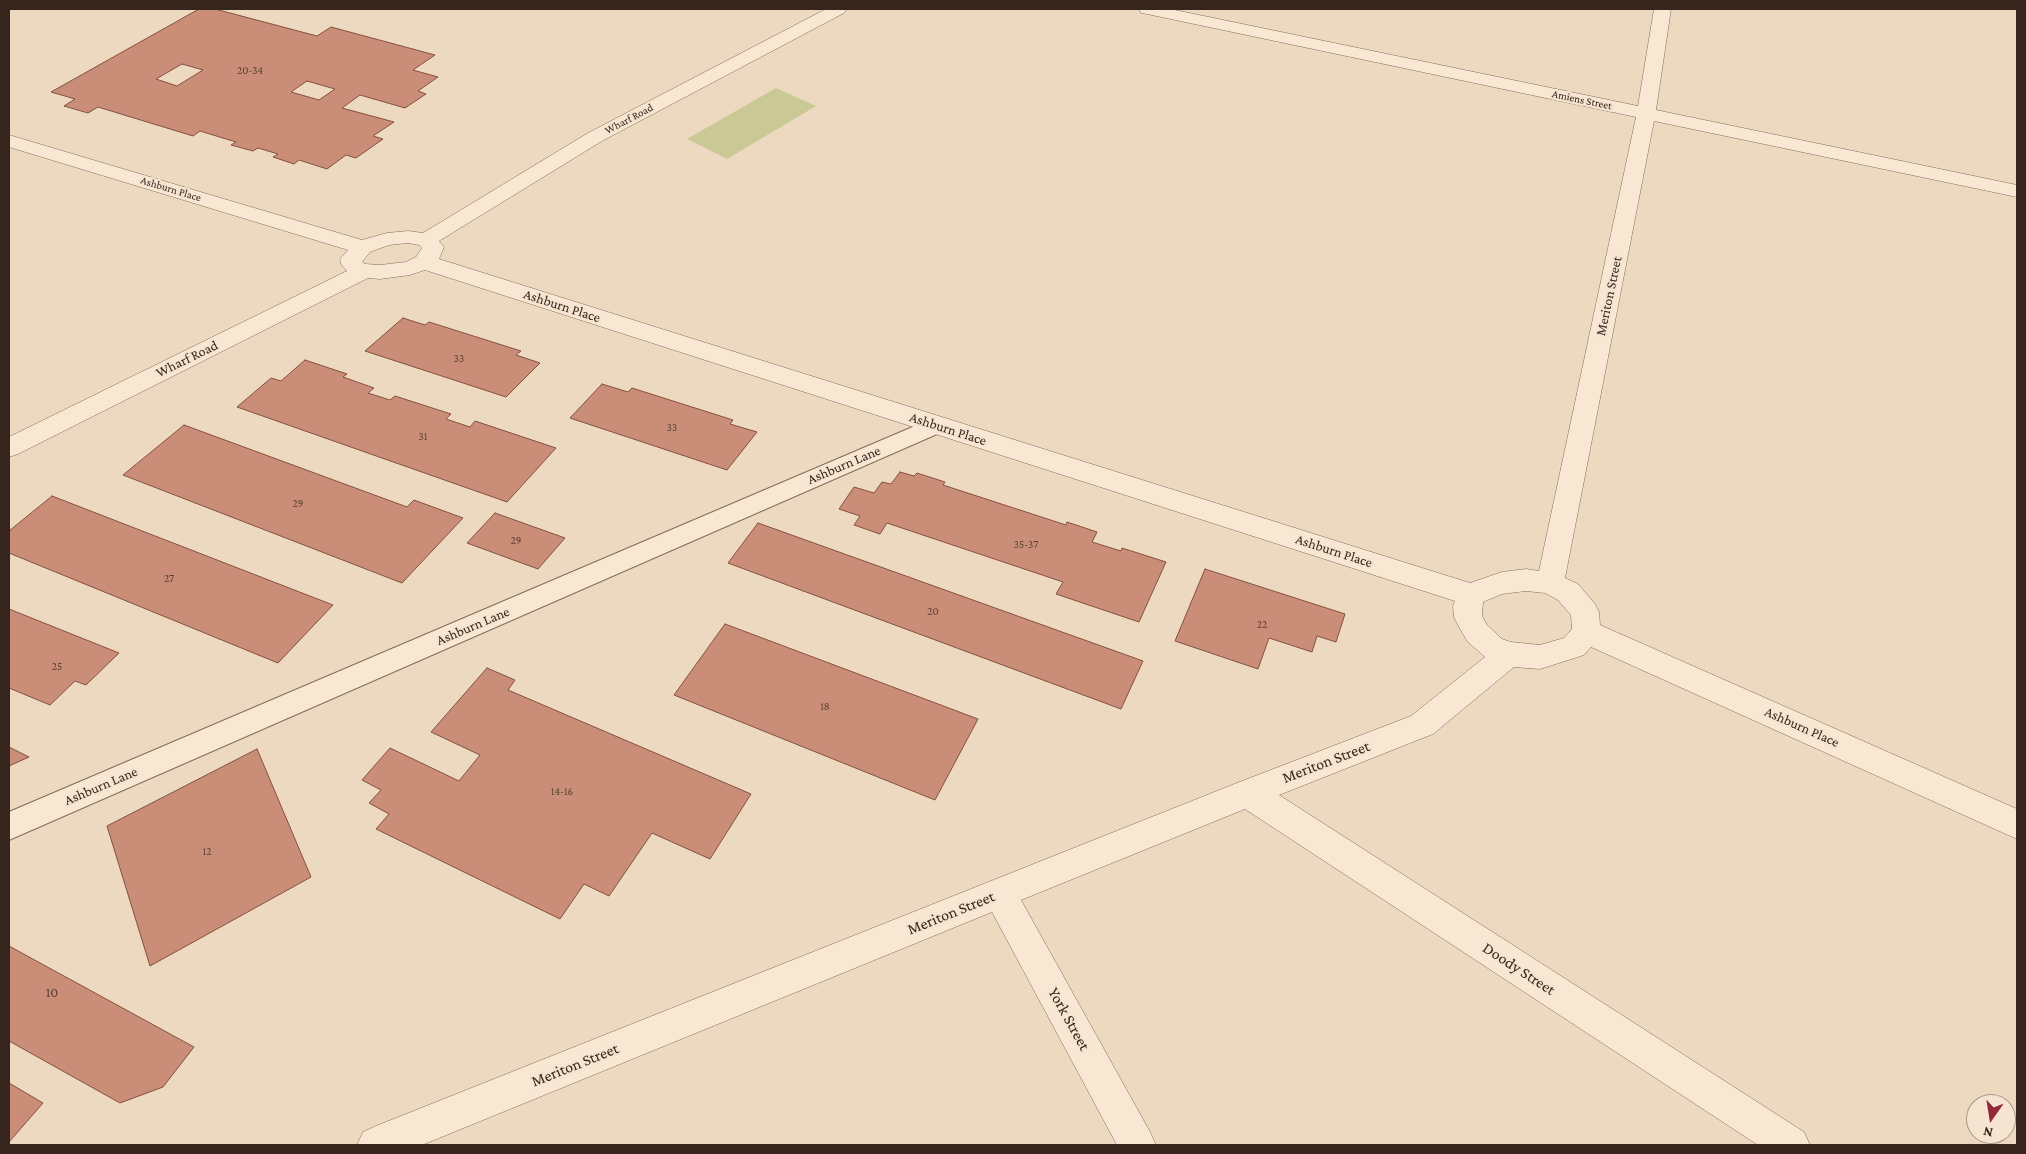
<!DOCTYPE html>
<html>
<head>
<meta charset="utf-8">
<style>
	body { margin:0 }
	#map { position:relative; width:2026px; height:1154px; overflow:hidden; background:#ecd9c0; font-family:"Crimson Pro",serif }
	canvas { display:block }
	.frame { position:absolute; inset:0; border:10px solid #35251d; pointer-events:none }
	.north { position:absolute; left:1966px; top:1094px; width:50px; height:50px; box-sizing:border-box; background:#f4e4d0; border:1px solid #a89888; border-radius:50%; rotate:193deg; font-size:14px; font-weight:700; line-height:20px; text-align:center; color:#35251d }
	.north::after { content:''; display:block; margin:auto; width:18px; height:22px; background:#922a3b; clip-path:polygon(50% 0,100% 100%,50% 72%,0 100%) }
</style>
</head>
<body>
<div id="map">
<canvas width="2026" height="1154"></canvas>
<div class="frame"></div>
<div class="north">N</div>
</div>
<script>
const context = document.querySelector('canvas').getContext('2d');
context.lineJoin = 'round';
function fill(path, color) { context.fillStyle = color; context.fill(path, 'evenodd'); }
const toPath = rows => new Path2D(rows.map(r => 'M' + r).join(''));
function trace(path, color, width, dash) { context.strokeStyle = color; context.lineWidth = width; context.lineCap = dash ? 'butt' : 'round'; context.setLineDash(dash || []); context.stroke(path); }
function drawText(font, color, halo, rows, align = 'center') {
  context.font = font + ' "Crimson Pro",serif'; context.lineWidth = 4.5; context.setLineDash([]); context.textBaseline = 'middle'; context.strokeStyle = halo; context.fillStyle = color; for (const [text, x, y, turn = 0] of rows) {
    context.save(); context.translate(x, y); context.rotate((+turn || 0) * Math.PI / 180); context.textAlign = isNaN(turn) ? turn : align; if (halo) context.strokeText(text, 0, 0); context.fillText(text, 0, 0); context.restore();
  }
}
const green = toPath([
	[776,88,816,106,727,159,687,139]
]);
const building = toPath([
	[199,9,215,9,317,36,331,27,435,55,413,70,438,77,418,91,426,94,405,108,360,95,342,108,394,122,373,136,383,139,356,158,346,155,327,169,299,160,294,164,273,157,278,154,258,148,253,151,231,145,236,142,200,131,193,136,98,107,88,113,64,106,75,99,51,92,199,9],
	[182,64,203,70,177,86,156,79,182,64],
	[307,81,335,89,319,100,291,92,307,81],
	[403,318,425,325,429,322,521,351,516,355,540,363,506,397,365,351,403,318],
	[305,360,347,374,343,377,374,388,368,393,390,400,395,396,451,414,446,419,470,427,475,421,556,448,507,502,237,407,271,378,281,381,305,360],
	[602,384,628,392,632,388,733,420,730,424,757,432,727,470,570,418,602,384],
	[184,425,407,507,414,500,463,518,402,583,123,475,184,425],
	[900,472,914,476,917,473,945,482,943,485,1066,525,1067,522,1097,532,1092,542,1121,551,1122,548,1166,562,1139,622,1056,594,1063,582,887,523,880,534,854,525,860,516,839,509,854,487,874,493,882,482,891,484,900,472],
	[52,496,333,605,278,663,9,553,9,531,52,496],
	[495,513,565,538,538,569,467,543,495,513],
	[758,523,1143,661,1121,709,728,563,758,523],
	[1205,569,1345,614,1336,642,1317,636,1312,652,1269,638,1258,669,1175,641,1205,569],
	[9,609,119,653,86,685,75,681,50,705,9,688,9,609],
	[725,624,978,719,935,800,674,695,725,624],
	[487,668,515,680,508,690,751,794,710,859,652,833,609,896,584,884,560,919,376,829,389,814,369,803,381,790,362,780,390,748,459,781,480,755,431,732,487,668],
	[9,747,29,757,9,766,9,747],
	[257,749,311,877,150,966,107,826,257,749],
	[9,946,194,1047,163,1087,120,1103,9,1041,9,946],
	[9,1083,43,1103,9,1142,9,1083]
]);
const lane = toPath([
	[936,417,944,419,948,425,944,431,9,840,9,812,936,417]
]);
const street = toPath([
	[826,9,847,9,844,13,602,141,439,241,444,247,439,259,1470,583,1502,572,1526,569,1539,571,1636,117,1147,14,1141,13,1139,9,1170,9,1638,106,1654,9,1671,9,1656,110,2017,185,2017,197,1654,121,1565,578,1578,584,1595,604,1599,612,1600,625,2017,809,2017,839,1591,647,1584,655,1540,669,1514,667,1433,734,1279,795,1804,1132,1810,1145,1758,1145,1245,809,1021,900,1150,1132,1156,1145,1117,1145,992,912,422,1145,357,1145,363,1132,376,1126,1237,783,1411,716,1485,657,1467,641,1458,625,1454,617,1453,606,1455,601,425,270,410,275,380,279,368,278,18,454,9,457,9,437,347,271,341,264,340,259,348,250,9,147,9,135,362,240,387,233,408,231,423,233,588,133,826,9],
	[408,243,419,245,422,248,416,257,406,262,380,265,365,264,362,262,370,252,389,245,408,243],
	[1526,591,1545,593,1558,600,1571,615,1572,629,1564,638,1540,645,1511,642,1502,639,1487,625,1482,616,1483,602,1502,594,1526,591]
]);
const numberNames = [
	["20-34",250,71],
	["33",459,359],
	["33",672,428],
	["31",423,437],
	["29",298,504],
	["29",516,541],
	["35-37",1026,545],
	["27",169,579],
	["20",933,612],
	["22",1262,625],
	["25",57,667],
	["18",825,707],
	["14-16",562,792],
	["12",207,852]
];
const farStreetnames = [
	["Amiens Street",1582,100,12],
	["Wharf Road",629,119,-28],
	["Ashburn Place",171,189,17]
];
const streetNames = [
	["Meriton Street",1609,296,-78],
	["Ashburn Place",562,306,18],
	["Wharf Road",187,359,-26],
	["Ashburn Place",948,429,18],
	["Ashburn Lane",844,465,-23],
	["Ashburn Place",1334,551,18],
	["Ashburn Lane",473,626,-23],
	["Ashburn Place",1802,727,24],
	["Ashburn Lane",101,786,-23]
];
const nearNumbernames = [
	["10",52,993]
];
const nearStreetnames = [
	["Meriton Street",1326,762,-21],
	["Meriton Street",951,913,-22],
	["Doody Street",1519,969,33],
	["York Street",1069,1019,61],
	["Meriton Street",575,1065,-22]
];
fill(green, '#cac895');
fill(building, '#ca8d77');
trace(building, '#84503f', 1);
trace(lane, '#856a59', 2);
trace(street, '#856a59', 1);
fill(lane, '#f8e7d3');
fill(street, '#f8e7d3');
drawText('11px', '#5a3f34', null, numberNames);
drawText('11px', '#35251d', '#f4e4d0', farStreetnames);
drawText('14px', '#35251d', '#f4e4d0', streetNames);
drawText('14px', '#5a3f34', null, nearNumbernames);
drawText('16px', '#35251d', '#f4e4d0', nearStreetnames);
</script>
</body>
</html>
